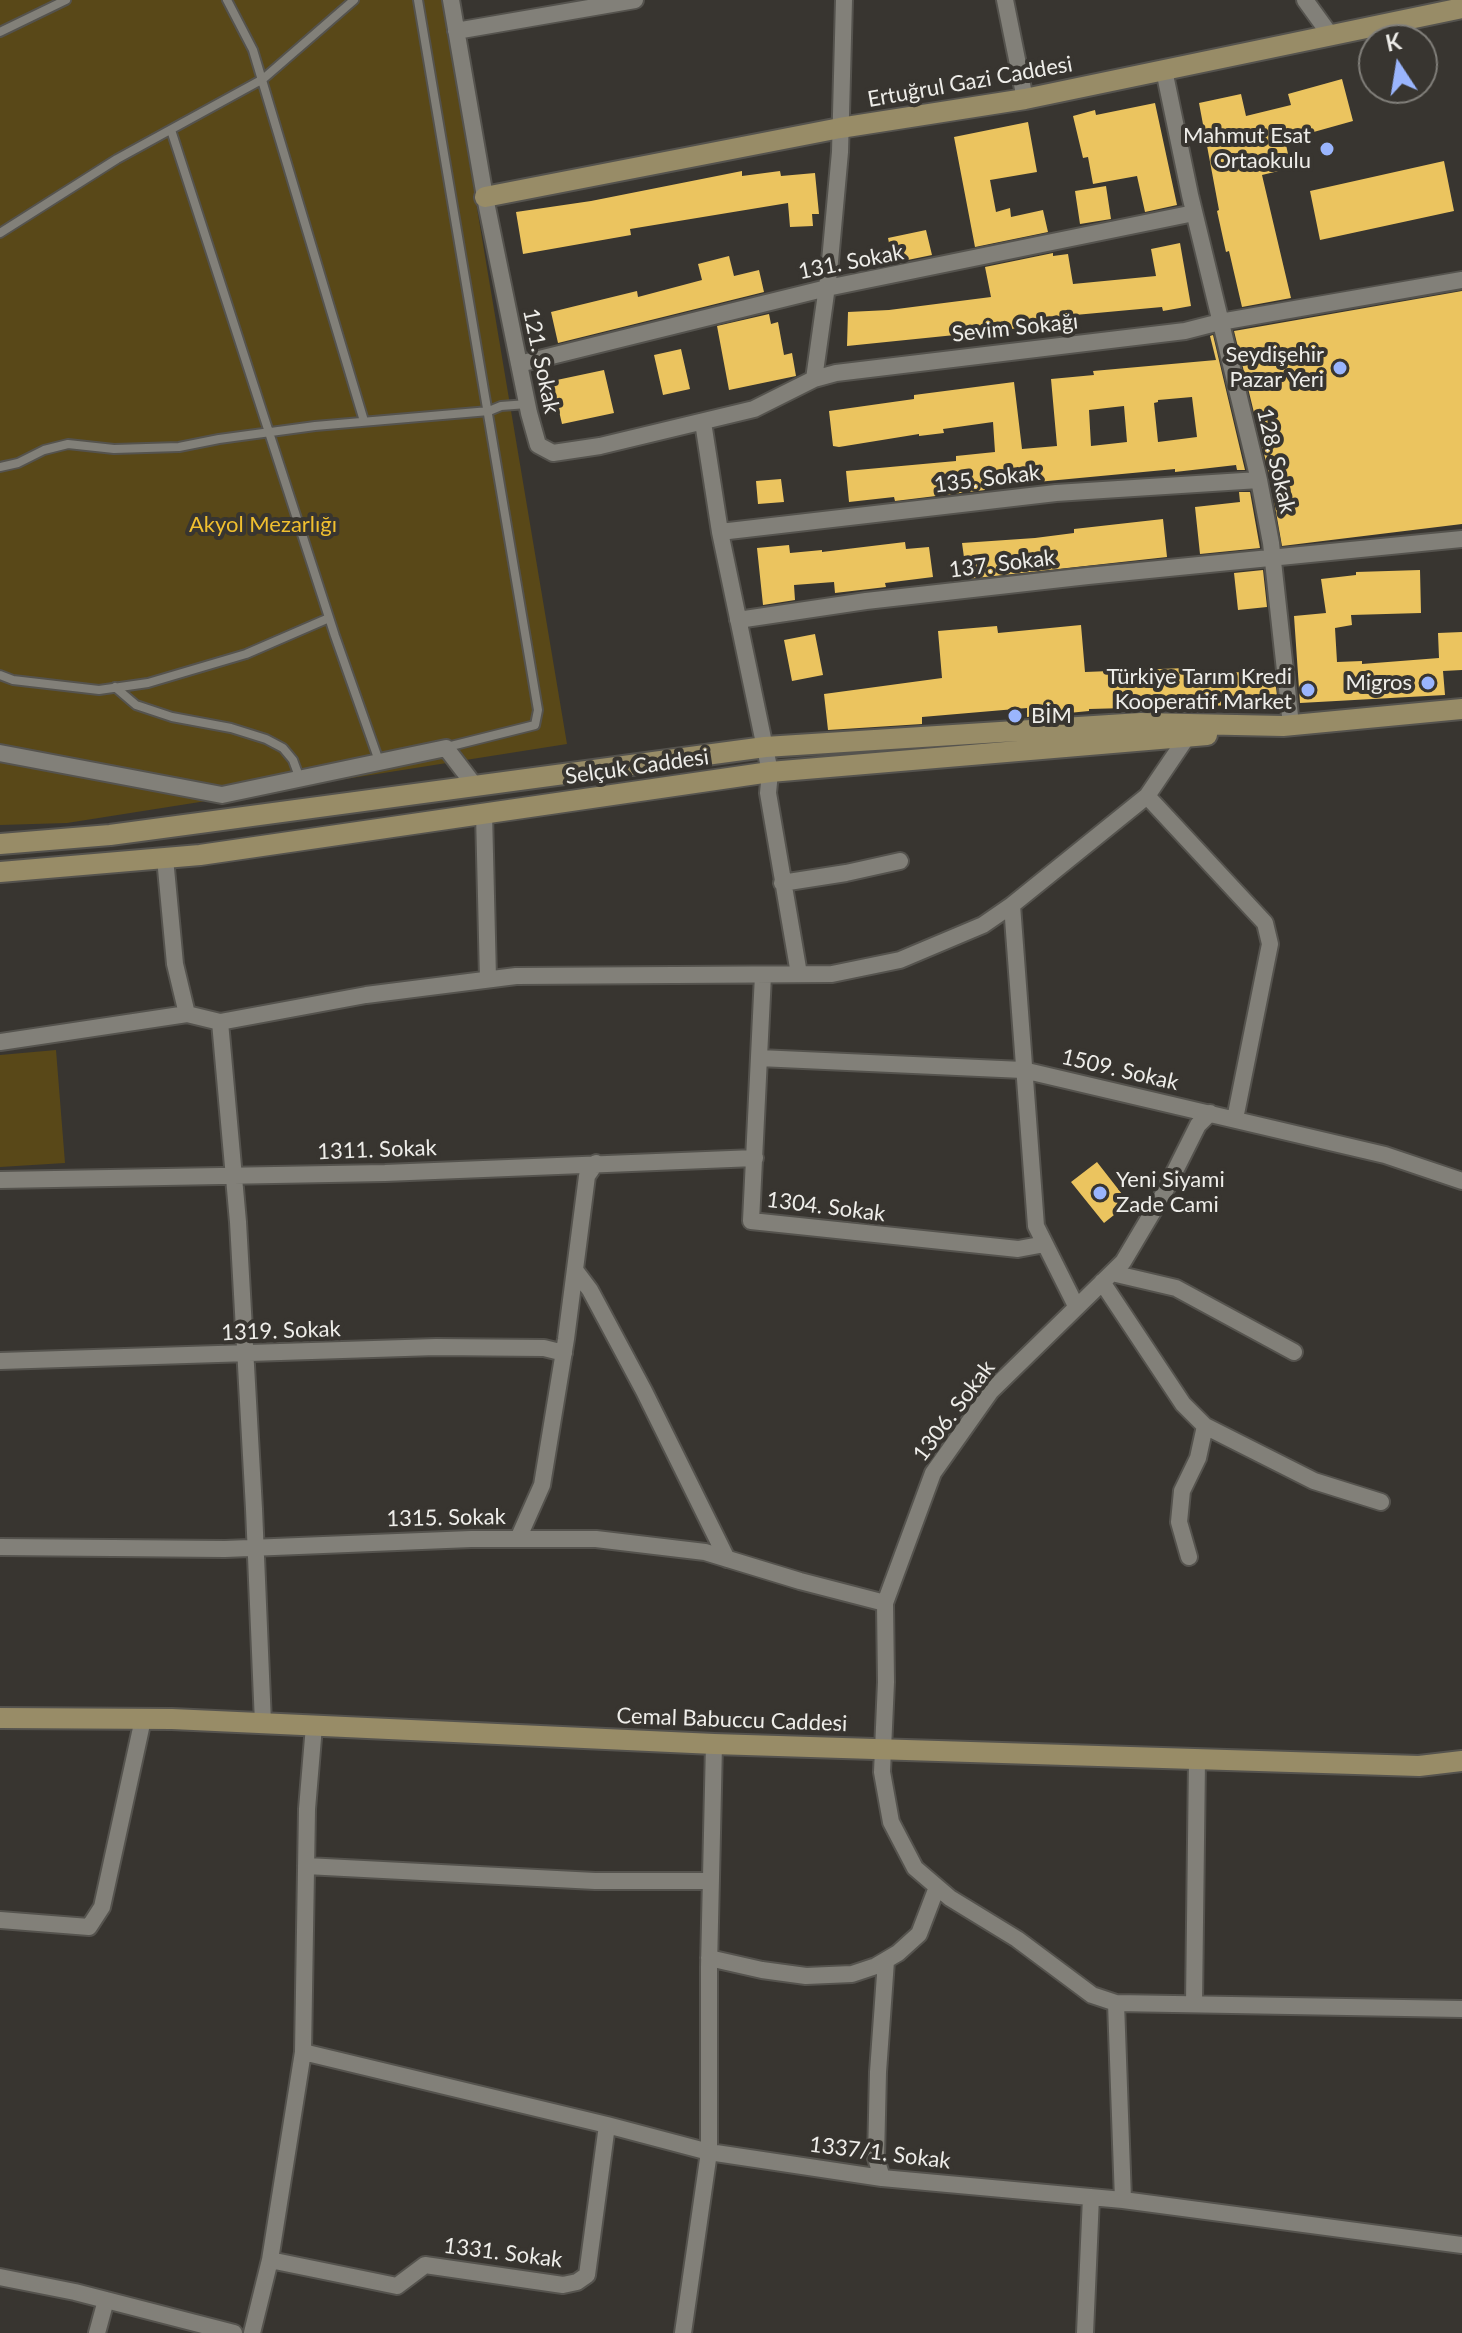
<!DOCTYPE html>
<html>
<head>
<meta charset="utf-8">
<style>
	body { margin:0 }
	#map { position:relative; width:1462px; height:2333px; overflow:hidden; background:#383530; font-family:Lato,sans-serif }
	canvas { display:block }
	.north { position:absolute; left:1358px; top:24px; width:80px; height:80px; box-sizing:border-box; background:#383530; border:2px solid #817f7a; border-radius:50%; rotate:348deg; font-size:22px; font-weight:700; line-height:32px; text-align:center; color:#eeede9 }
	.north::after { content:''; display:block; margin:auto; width:28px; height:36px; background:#9ab5fd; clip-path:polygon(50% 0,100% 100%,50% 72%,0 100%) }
</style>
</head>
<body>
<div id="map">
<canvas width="1462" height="2333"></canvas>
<div class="north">K</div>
</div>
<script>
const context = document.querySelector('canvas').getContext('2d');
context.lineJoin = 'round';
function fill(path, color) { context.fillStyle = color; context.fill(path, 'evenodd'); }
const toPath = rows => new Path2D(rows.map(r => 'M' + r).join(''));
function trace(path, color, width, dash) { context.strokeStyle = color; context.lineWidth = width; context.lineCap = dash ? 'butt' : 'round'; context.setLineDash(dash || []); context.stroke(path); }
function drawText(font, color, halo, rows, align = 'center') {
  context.font = font + ' Lato,sans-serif'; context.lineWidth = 8; context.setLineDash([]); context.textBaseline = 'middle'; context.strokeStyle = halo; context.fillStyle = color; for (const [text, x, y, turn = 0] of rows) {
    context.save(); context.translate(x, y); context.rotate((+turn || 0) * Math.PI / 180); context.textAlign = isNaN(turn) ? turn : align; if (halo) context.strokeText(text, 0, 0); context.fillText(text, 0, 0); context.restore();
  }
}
const green = toPath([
	[0,0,442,0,567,744,67,823,0,825],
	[56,1050,65,1163,0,1167,0,1055]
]);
const building = toPath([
	[1342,79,1353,121,1285,140,1291,168,1262,175,1291,298,1242,307,1229,251,1226,252,1217,211,1219,210,1199,103,1241,94,1246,116,1291,105,1288,94],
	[1155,103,1177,205,1145,212,1137,176,1093,184,1088,157,1083,158,1073,116,1095,110,1096,115],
	[1028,122,1037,172,990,180,996,212,1010,208,1011,217,1043,210,1048,232,975,247,954,137],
	[1444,161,1454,211,1320,240,1310,191],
	[742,171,742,176,780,171,781,176,815,173,819,214,812,214,813,226,790,227,788,203,630,229,631,235,523,254,516,212,591,201],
	[1106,186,1111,219,1080,224,1075,191],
	[926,230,932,255,893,263,888,238],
	[1180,243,1191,306,1163,311,1162,307,1075,315,1076,320,1004,330,847,346,848,312,889,310,991,297,985,267,1053,253,1053,256,1068,254,1073,284,1156,276,1151,249],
	[729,256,734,276,759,270,764,292,558,343,551,312,637,291,638,297,702,280,698,264],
	[1462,291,1462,524,1282,546,1270,478,1234,331],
	[769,314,771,324,778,322,784,355,792,353,796,376,729,390,717,326],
	[1213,335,1245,470,1237,470,1236,465,1175,472,1175,469,984,487,985,490,895,501,894,497,849,502,846,471,956,461,956,456,995,452,993,422,943,429,944,433,919,436,919,434,839,447,833,446,829,411,914,399,914,395,1014,382,1022,449,1057,446,1051,379,1094,375,1093,371,1216,360,1210,336],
	[1192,397,1197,437,1158,442,1154,403,1158,402,1158,400],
	[1124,406,1127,442,1091,446,1089,410],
	[681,349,690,389,663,395,654,355],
	[604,370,614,413,562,424,552,381],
	[781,479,784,502,758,504,756,481],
	[1239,492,1250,492,1260,548,1200,554,1195,507,1240,502],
	[1163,519,1167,557,967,579,962,543,1035,538,1074,533,1074,529],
	[905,542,906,549,929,547,933,577,885,583,886,587,835,593,834,582,794,585,795,600,763,605,757,548,789,545,790,553,822,550,822,552],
	[1263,570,1267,607,1238,610,1234,573],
	[1420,570,1421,613,1351,615,1352,625,1335,628,1337,662,1362,661,1362,664,1439,658,1438,633,1462,632,1462,670,1443,671,1445,695,1300,703,1294,616,1326,613,1321,579,1356,575,1356,572],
	[1081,625,1085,672,1186,668,1186,674,1274,671,1278,704,1089,709,1089,711,1027,717,1027,708,922,717,922,724,828,730,824,694,942,678,938,631,997,626,998,633],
	[815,634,823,675,792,681,784,640],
	[1097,1162,1129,1203,1104,1223,1071,1182]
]);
const lane = toPath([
	[227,0,253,50,364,421],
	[418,0,538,710,535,725,447,747],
	[0,32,66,0],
	[171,130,335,636,379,761],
	[0,233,117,159,263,79,354,0],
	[0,467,18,463,44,450,68,444,114,449,179,447,219,439,315,426,489,411,501,406,527,404],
	[0,675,13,680,99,690,148,683,246,654,329,618],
	[115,687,136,705,172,717,231,728,266,739,283,748,293,760,300,779]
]);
const street = toPath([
	[451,0,485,197,529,413,538,445,553,453,600,446,754,409,814,379,836,373,1185,331,1220,322,1462,280],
	[1005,0,1025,99],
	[1305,0,1331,36],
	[456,31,635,0],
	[1164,70,1190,195,1259,480,1271,543,1291,725],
	[519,364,827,288,1194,213],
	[814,379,829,272,840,152,844,0],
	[703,422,720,532,770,772,768,793,799,974],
	[720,532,1056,493,1259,480],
	[738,620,866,601,1088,576,1462,539],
	[0,753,222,795,446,748,475,786],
	[1147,796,1265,923,1270,944,1235,1119],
	[484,813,488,979],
	[165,858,175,964,187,1014],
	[782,883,846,873,900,861],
	[1012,905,1036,1226,1076,1306],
	[763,975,751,1221,1018,1249,1045,1244],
	[220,1022,238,1222,254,1509,263,1723],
	[0,1042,187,1014,220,1022,366,995,516,976,832,974,900,960,983,925,1012,905,1147,796,1187,737],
	[759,1058,1023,1070,1385,1155,1462,1181],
	[0,1180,385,1173,755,1158],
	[575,1270,590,1290,644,1391,727,1559],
	[1112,1273,1176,1288,1294,1352],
	[1102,1282,1183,1404,1205,1426,1314,1481,1381,1502],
	[0,1361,436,1347,544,1348,564,1353],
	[518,1539,542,1485,566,1339,587,1176,596,1163],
	[0,1547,225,1549,471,1539,596,1539,705,1552,800,1581,885,1603],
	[1189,1557,1179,1522,1182,1491,1198,1458,1205,1426],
	[306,1866,595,1881,711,1881],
	[0,1920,89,1927,102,1907,143,1719],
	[709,1958,762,1970,806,1976,852,1974,876,1966,898,1953,919,1934,937,1887],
	[1116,2003,1462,2009],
	[1194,2004,1197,1759],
	[303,2052,607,2125,709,2152,882,2178,1123,2200,1462,2245],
	[882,2178,876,2158,878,2072,886,1961],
	[1123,2200,1116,2003,1092,1995,1017,1939,950,1898,915,1868,891,1822,882,1772,886,1682,885,1603,933,1473,991,1391,1123,1262,1164,1193,1198,1125,1210,1113],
	[270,2260,397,2286,425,2265,563,2285,577,2282,587,2275,607,2125],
	[0,2277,75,2292,234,2333],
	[97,2333,106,2300],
	[252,2333,270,2260,303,2052,307,1809,314,1726],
	[683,2333,709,2152,709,1967,714,1744],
	[1085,2333,1091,2197]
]);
const secondary = toPath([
	[485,197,840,128,1025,99,1462,8],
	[0,844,110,835,765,747,1141,723,1283,726,1462,709],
	[0,872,200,855,770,772,1207,735],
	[0,1718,172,1719,714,1744,1419,1766,1462,1761]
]);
const markers = [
	[1327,149,8,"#9ab5fd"],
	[1340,368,8,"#9ab5fd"],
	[1428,683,8,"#9ab5fd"],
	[1308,690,8,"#9ab5fd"],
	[1015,716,8,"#9ab5fd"],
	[1100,1193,8,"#9ab5fd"]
];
const streetNames = [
	["Ertuğrul Gazi Caddesi",970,82,-10],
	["131. Sokak",851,262,-11],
	["Sevim Sokağı",1015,328,-6],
	["121. Sokak",541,361,78],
	["128. Sokak",1276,461,77],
	["135. Sokak",987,479,-7],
	["137. Sokak",1002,564,-7],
	["Selçuk Caddesi",637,767,-8],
	["1509. Sokak",1120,1070,13],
	["1311. Sokak",377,1150,-2],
	["1304. Sokak",826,1207,7],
	["1319. Sokak",281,1331,-2],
	["1306. Sokak",954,1411,-53],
	["1315. Sokak",446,1518,-1],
	["Cemal Babuccu Caddesi",732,1720,2],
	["1337/1. Sokak",880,2153,7],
	["1331. Sokak",503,2253,7]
];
const poiNames = [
	["Mahmut Esat",1311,136],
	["Ortaokulu",1311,161],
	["Seydişehir",1324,355],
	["Pazar Yeri",1324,380],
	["Türkiye Tarım Kredi",1292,677],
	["Kooperatif Market",1292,702],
	["Migros",1412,683],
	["BİM",1031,716,"left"],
	["Yeni Siyami",1116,1180,"left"],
	["Zade Cami",1116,1205,"left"]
];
const parkNames = [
	["Akyol Mezarlığı",263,525]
];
fill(green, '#594818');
fill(building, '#ebc45f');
trace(lane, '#55534e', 12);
trace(street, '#55534e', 20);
trace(secondary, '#55534e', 24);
trace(lane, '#828079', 8);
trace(street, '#828079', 16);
trace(secondary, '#988c67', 20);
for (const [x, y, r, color] of markers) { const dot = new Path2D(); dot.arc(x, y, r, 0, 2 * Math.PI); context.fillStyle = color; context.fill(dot); trace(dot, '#383530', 3); }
drawText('22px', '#eeede9', '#383530', streetNames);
drawText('22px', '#eeede9', '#383530', poiNames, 'right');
drawText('22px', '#f0bf2f', '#383530', parkNames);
</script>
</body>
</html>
